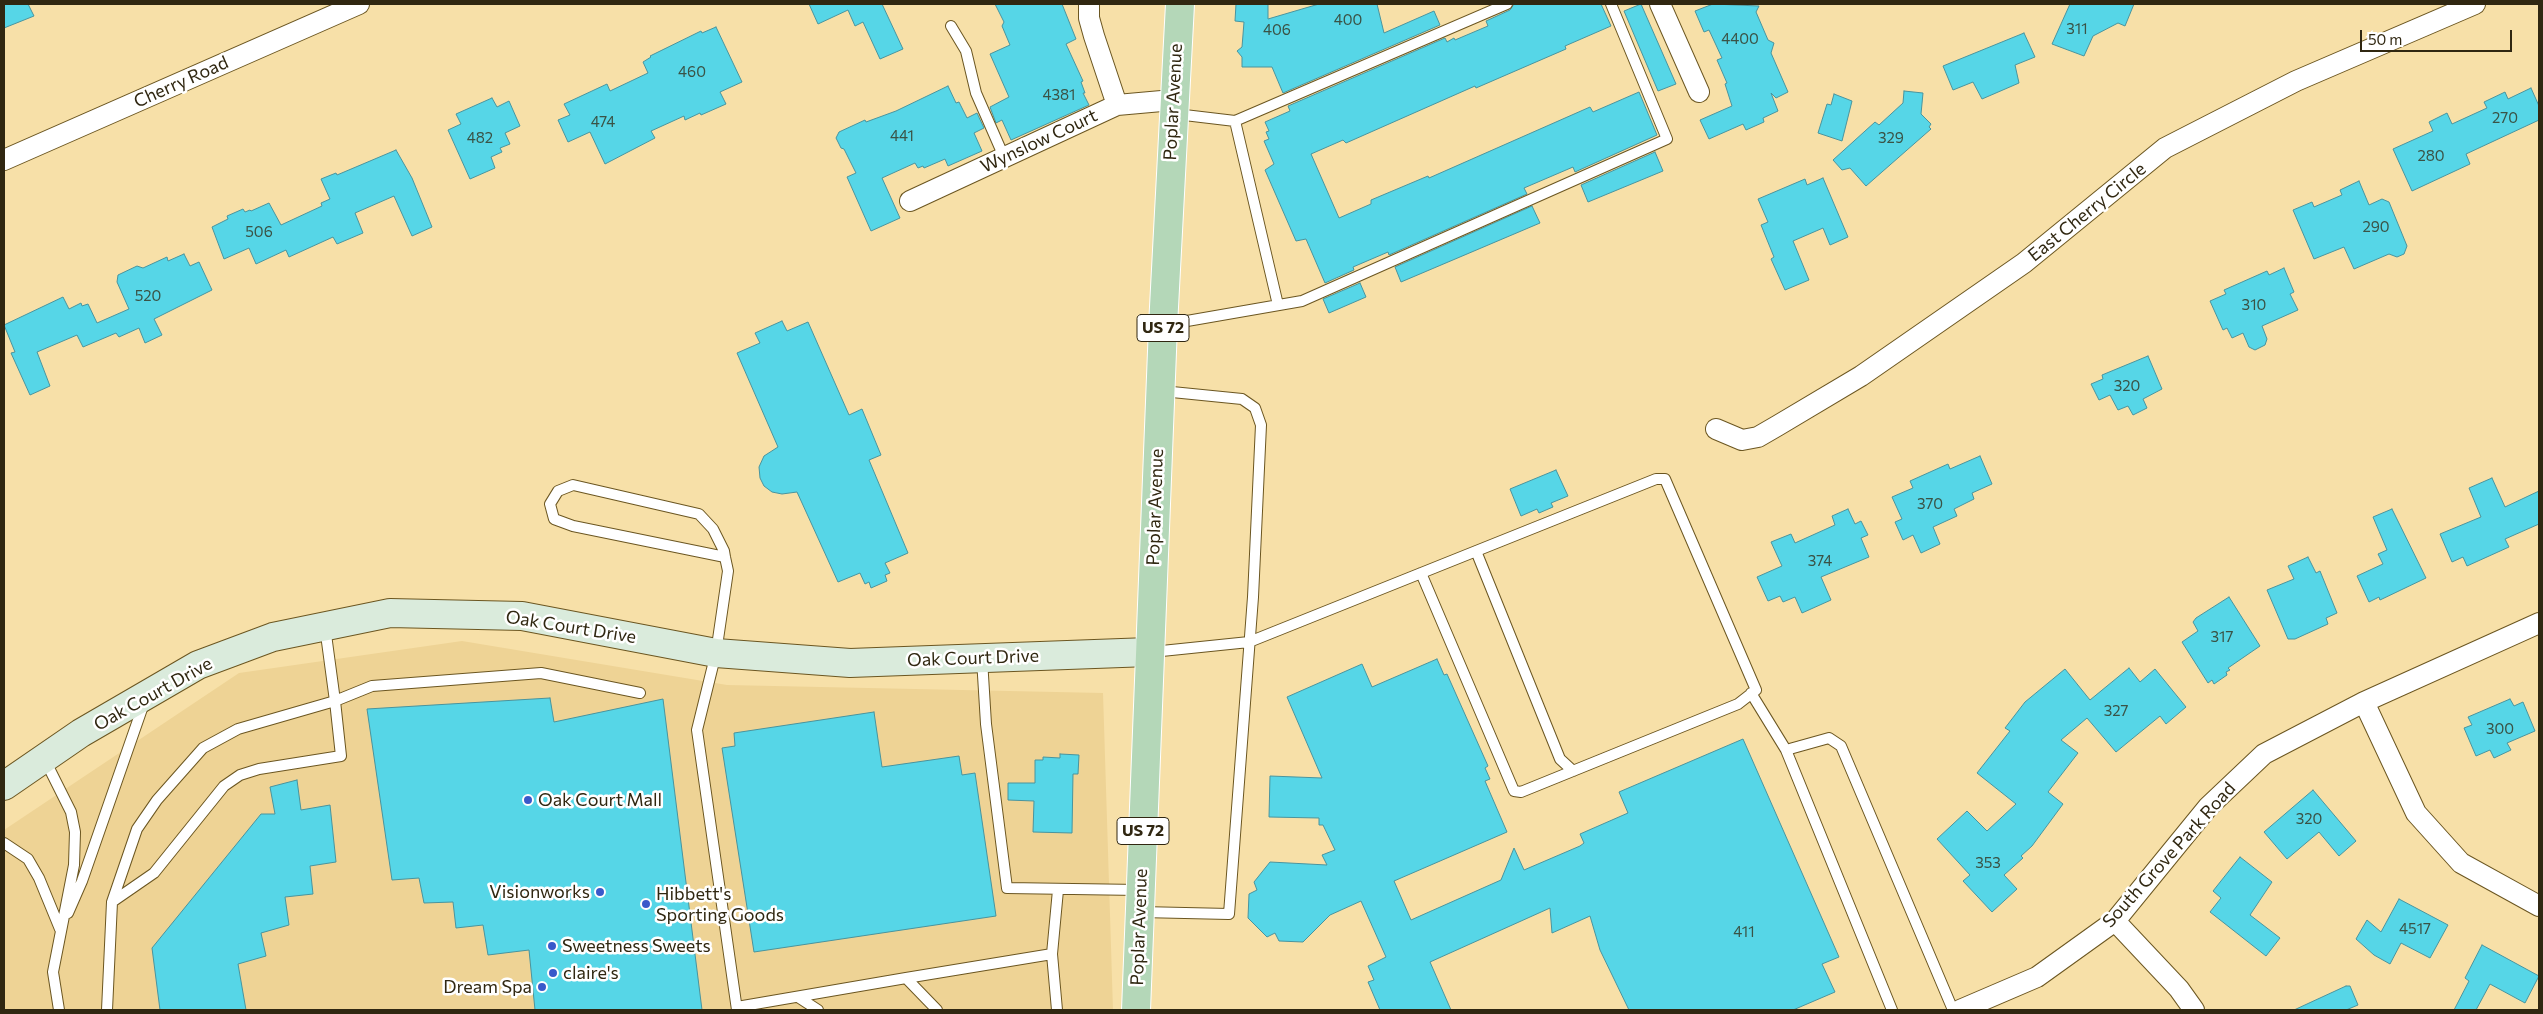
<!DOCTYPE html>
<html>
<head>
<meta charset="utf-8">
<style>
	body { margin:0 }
	#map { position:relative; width:2543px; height:1014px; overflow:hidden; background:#f7e0a8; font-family:Commissioner,sans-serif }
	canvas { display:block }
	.frame { position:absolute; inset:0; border:5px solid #302711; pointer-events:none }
	.scale { position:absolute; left:2360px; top:30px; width:152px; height:22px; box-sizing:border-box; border:2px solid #302711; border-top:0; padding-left:6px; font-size:15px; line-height:18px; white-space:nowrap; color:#302711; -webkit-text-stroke:4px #fff; paint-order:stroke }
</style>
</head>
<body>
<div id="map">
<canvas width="2543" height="1014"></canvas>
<div class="frame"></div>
<div class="scale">50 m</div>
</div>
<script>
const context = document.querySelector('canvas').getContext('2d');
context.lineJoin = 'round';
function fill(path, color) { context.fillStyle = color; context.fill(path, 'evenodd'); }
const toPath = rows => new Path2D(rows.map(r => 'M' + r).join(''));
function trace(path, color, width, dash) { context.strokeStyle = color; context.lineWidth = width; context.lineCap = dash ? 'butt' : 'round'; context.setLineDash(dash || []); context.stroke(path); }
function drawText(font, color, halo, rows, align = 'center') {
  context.font = font + ' Commissioner,sans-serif'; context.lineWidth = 5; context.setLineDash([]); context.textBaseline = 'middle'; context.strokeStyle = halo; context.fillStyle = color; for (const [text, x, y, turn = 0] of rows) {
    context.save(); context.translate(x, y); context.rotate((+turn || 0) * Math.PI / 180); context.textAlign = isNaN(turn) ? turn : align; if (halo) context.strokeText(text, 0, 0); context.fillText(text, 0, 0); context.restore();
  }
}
const built = toPath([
	[462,641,727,685,1103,693,1113,1010,5,1010,4,830,239,673]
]);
const building = toPath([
	[4,4,28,4,34,16,4,28,4,4],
	[809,4,882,4,903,49,880,59,863,22,855,26,848,10,818,24,809,4],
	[995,4,1062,4,1076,39,1066,44,1083,81,1081,82,1085,93,1083,93,1089,105,1011,140,1002,120,996,123,990,107,1009,97,990,54,1010,45,1002,26,1004,22,995,4],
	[1236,4,1268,4,1268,19,1319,4,1377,4,1384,33,1434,11,1440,25,1283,93,1272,67,1242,67,1242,57,1237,51,1242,47,1244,22,1235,21,1236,4],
	[1514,4,1601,4,1611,26,1565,46,1566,49,1476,88,1475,86,1346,143,1343,140,1311,154,1339,218,1371,204,1371,200,1428,176,1429,178,1590,107,1593,112,1639,92,1657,135,1575,172,1573,167,1524,188,1527,194,1389,255,1388,252,1353,267,1354,270,1325,283,1306,239,1296,241,1265,170,1274,164,1264,141,1269,139,1266,132,1269,131,1265,122,1290,111,1288,106,1445,38,1447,42,1454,38,1455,40,1488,26,1486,21,1510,10,1514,4],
	[1641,4,1676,84,1658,91,1624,11,1641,4],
	[1713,4,1759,6,1756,12,1768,40,1774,43,1771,53,1788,92,1776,98,1771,93,1778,111,1763,118,1764,122,1746,130,1743,124,1709,139,1700,120,1732,106,1725,84,1727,83,1717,60,1722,58,1709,30,1704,32,1695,11,1713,4],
	[2070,4,2134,4,2125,26,2118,23,2093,36,2084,56,2052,44,2070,4],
	[716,27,742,82,720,92,726,104,701,115,700,113,685,120,684,116,651,131,655,138,605,164,590,132,568,142,558,120,570,115,564,104,607,84,610,91,648,73,643,62,651,57,650,56,701,31,702,33,716,27],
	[2024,33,2035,57,2015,65,2019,83,1982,99,1973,82,1953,90,1943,66,2024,33],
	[948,86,956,103,959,102,967,118,977,113,984,128,974,133,982,151,948,166,945,159,924,168,923,166,918,168,915,163,882,178,900,218,871,231,847,177,856,173,844,149,841,148,836,138,839,132,865,120,866,122,896,111,948,86],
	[2531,88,2539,106,2539,120,2466,154,2470,164,2412,191,2393,149,2433,131,2429,122,2447,113,2452,124,2487,108,2484,102,2505,92,2508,99,2531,88],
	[1904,91,1923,93,1921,114,1931,124,1929,127,1931,129,1866,186,1850,168,1842,170,1833,160,1875,122,1879,125,1903,103,1904,91],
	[1834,94,1852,101,1842,141,1818,133,1827,104,1831,105,1834,94],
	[492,98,497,107,509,101,520,126,505,133,510,144,500,148,502,152,491,157,495,168,470,179,448,130,461,124,456,114,492,98],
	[396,150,412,178,432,227,412,236,394,196,355,213,363,233,337,244,333,237,289,257,286,250,256,264,249,248,224,259,212,227,228,219,227,216,243,209,245,212,250,210,251,211,269,203,281,225,322,206,321,203,330,199,321,179,336,173,337,175,396,150],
	[1655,152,1663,171,1588,202,1581,185,1655,152],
	[1823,178,1848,237,1830,245,1823,228,1793,241,1809,280,1785,290,1771,259,1774,257,1761,225,1768,222,1758,199,1805,179,1807,185,1823,178],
	[2359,181,2369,205,2382,199,2389,202,2407,246,2404,254,2397,257,2389,254,2354,269,2344,247,2314,259,2293,210,2312,202,2314,207,2342,195,2340,190,2359,181],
	[1532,206,1540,223,1401,282,1395,267,1532,206],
	[184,254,190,266,199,262,212,290,154,319,162,335,145,343,139,328,119,337,116,333,83,347,77,335,37,352,50,386,30,395,11,353,15,352,4,325,63,297,69,309,81,303,82,306,88,304,97,323,129,309,117,282,118,275,137,266,143,268,167,257,168,261,184,254],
	[2284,268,2294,292,2290,294,2298,310,2262,326,2267,339,2265,345,2255,350,2249,347,2243,333,2232,338,2227,328,2223,330,2210,301,2226,294,2224,290,2267,271,2269,275,2284,268],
	[1360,283,1366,297,1329,313,1323,299,1360,283],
	[782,321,787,331,808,322,849,415,862,409,881,455,869,460,908,553,885,563,890,573,885,575,887,581,871,588,869,582,865,584,860,573,838,582,797,492,782,494,772,492,764,486,760,478,759,467,764,456,778,447,737,353,760,343,755,333,782,321],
	[2148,356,2162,389,2143,399,2147,408,2133,415,2128,406,2118,410,2110,395,2099,400,2091,384,2103,379,2102,375,2148,356],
	[1980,456,1992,484,1972,493,1974,499,1954,509,1957,516,1933,527,1940,544,1921,553,1913,535,1903,540,1895,522,1902,519,1892,497,1913,488,1910,481,1948,464,1950,469,1980,456],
	[1556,470,1568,496,1551,503,1553,507,1539,513,1537,509,1521,516,1510,489,1556,470],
	[2492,478,2505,507,2539,491,2539,524,2505,539,2509,547,2467,566,2463,557,2452,562,2440,534,2481,517,2469,488,2492,478],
	[1848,509,1855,524,1861,521,1868,535,1861,538,1869,557,1821,577,1831,600,1802,613,1795,597,1783,602,1780,596,1768,601,1757,577,1782,566,1771,542,1791,534,1795,543,1835,525,1832,516,1848,509],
	[2392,509,2426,578,2380,600,2379,597,2369,602,2357,576,2383,564,2378,554,2387,550,2373,517,2392,509],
	[2308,557,2316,573,2320,571,2337,613,2326,618,2328,624,2295,639,2288,639,2267,590,2294,579,2288,566,2308,557],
	[2229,597,2260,646,2228,668,2230,670,2226,672,2227,675,2214,684,2212,680,2208,683,2182,642,2198,631,2193,622,2196,618,2229,597],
	[1437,659,1444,675,1447,674,1488,766,1485,768,1490,779,1485,781,1507,832,1394,881,1411,920,1501,880,1514,848,1524,870,1580,846,1584,843,1580,834,1628,813,1619,792,1743,739,1839,957,1822,964,1835,992,1793,1010,1629,1010,1600,950,1590,916,1552,933,1550,908,1430,962,1451,1010,1380,1010,1368,982,1374,980,1368,966,1386,957,1361,901,1330,915,1303,942,1279,941,1275,933,1267,937,1248,918,1249,894,1257,890,1254,882,1270,862,1327,865,1322,855,1335,850,1323,825,1319,825,1319,818,1269,817,1270,776,1322,778,1287,697,1362,664,1372,687,1437,659],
	[2129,668,2140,682,2155,669,2186,707,2166,724,2160,716,2116,752,2087,718,2061,740,2078,753,2048,792,2063,804,2032,846,2021,856,2023,858,2004,875,2017,889,1992,912,1963,881,1970,875,1937,839,1967,811,1987,831,2016,804,1977,773,2010,731,2005,728,2025,702,2065,669,2090,700,2129,668],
	[550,698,554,722,663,699,702,1010,535,1010,529,950,488,955,483,925,456,928,453,902,424,903,419,878,392,880,367,709,550,698],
	[2510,699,2514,706,2523,702,2535,731,2507,743,2511,750,2494,758,2490,750,2476,756,2464,728,2472,725,2468,717,2510,699],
	[874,712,882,767,959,756,962,775,975,773,996,916,754,952,722,748,735,746,734,733,874,712],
	[1060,754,1079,755,1078,774,1073,774,1072,833,1033,832,1034,801,1008,800,1008,783,1035,783,1035,760,1043,760,1043,757,1060,758,1060,754],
	[297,780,301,810,330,805,336,862,310,866,313,894,285,897,289,925,261,933,266,956,238,964,246,1010,160,1010,152,948,261,814,275,814,270,787,297,780],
	[2313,790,2356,841,2339,856,2319,832,2287,859,2264,832,2313,790],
	[2240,857,2272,882,2250,915,2280,938,2266,956,2210,912,2221,898,2213,891,2240,857],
	[2399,899,2448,925,2430,958,2401,943,2390,964,2374,955,2356,939,2367,920,2381,932,2399,899],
	[2482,945,2539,976,2525,1003,2490,984,2476,1010,2454,1010,2469,981,2465,978,2482,945],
	[2346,986,2350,986,2358,1005,2346,1010,2294,1010,2346,986]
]);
const lane = toPath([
	[951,26,966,51,976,93,1004,157],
	[1176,114,1235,121],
	[1278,305,1235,121,1507,4],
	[1164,325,1302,301,1667,139,1611,4],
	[1476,551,1560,759,1573,771],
	[725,557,573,526,554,519,550,504,558,491,573,485,699,514,713,529,724,551,725,557,728,571,716,653,697,730,737,1010],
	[1152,652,1249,642,1656,479,1665,479,1756,690,1738,704,1521,792,1514,791,1421,573],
	[982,659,986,724,1007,888,1139,890],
	[1751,693,1786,750,1892,1010],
	[1786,750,1829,738,1841,746,1953,1010],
	[45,760,71,812,75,832,74,865,53,972,59,1010],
	[4,843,28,859,39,878,60,929],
	[112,902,154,873,224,786,240,775,259,769,341,756,335,701,372,686,541,673,640,693],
	[1141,912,1229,914,1253,597,1261,425,1255,408,1242,399,1162,391],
	[68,913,82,881,144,703],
	[906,978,1052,954],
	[798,997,818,1010],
	[737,1007,906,978,937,1010],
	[107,1010,112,902,137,829,157,800,203,748,238,729,335,701,325,627],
	[1057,1010,1052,954,1058,890]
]);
const street = toPath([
	[1089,4,1089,18,1094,36,1117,105],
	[1660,4,1699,92],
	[4,160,359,4],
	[910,201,1117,105,1173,100],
	[1716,429,1742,440,1758,437,1777,426,1861,376,2024,263,2165,148,2296,81,2475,4],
	[2364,702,2416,813,2461,863,2539,906],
	[2115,921,2179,989,2194,1010],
	[1960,1010,2037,977,2115,921,2208,807,2264,754,2364,702,2539,623]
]);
const secondary = toPath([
	[4,786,81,733,198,665,273,637,390,613,522,616,716,653,850,663,1149,652]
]);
const primary = toPath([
	[1136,1010,1163,326,1180,4]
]);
const markers = [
	[528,800,5,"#3959ca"],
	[600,892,5,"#3959ca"],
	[646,904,5,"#3959ca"],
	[552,946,5,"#3959ca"],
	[553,973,5,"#3959ca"],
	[542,987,5,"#3959ca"]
];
const numberNames = [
	["400",1348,20],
	["311",2077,29],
	["406",1277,30],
	["4400",1740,39],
	["460",692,72],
	["4381",1059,95],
	["270",2505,118],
	["474",603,122],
	["441",902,136],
	["482",480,138],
	["329",1891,138],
	["280",2431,156],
	["290",2376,227],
	["506",259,232],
	["520",148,296],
	["310",2254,305],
	["320",2127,386],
	["370",1930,504],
	["374",1820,561],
	["317",2222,637],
	["327",2116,711],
	["300",2500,729],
	["320",2309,819],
	["353",1988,863],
	["4517",2415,929],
	["411",1744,932]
];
const shields = [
	[1163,328,52],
	[1143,831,52]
];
const shieldNames = [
	["US 72",1163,328],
	["US 72",1143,831]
];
const streetNames = [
	["Cherry Road",181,82,-24],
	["Poplar Avenue",1173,102,-87],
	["Wynslow Court",1039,141,-25],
	["East Cherry Circle",2087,212,-39],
	["Poplar Avenue",1155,507,-88],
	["Oak Court Drive",571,627,9],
	["Oak Court Drive",973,658,-2],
	["Oak Court Drive",153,694,-29],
	["South Grove Park Road",2169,855,-48],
	["Poplar Avenue",1139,927,-88]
];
const poiNames = [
	["Oak Court Mall",538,800],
	["Visionworks",590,892,"right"],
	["Hibbett's",656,894],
	["Sporting Goods",656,915],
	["Sweetness Sweets",562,946],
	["claire's",563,973],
	["Dream Spa",532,987,"right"]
];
fill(built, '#eed395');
fill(building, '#56d6e7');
trace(building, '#49949e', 1);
trace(lane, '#6b5621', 12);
trace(street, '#6b5621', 22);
trace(secondary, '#6b5621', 30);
trace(primary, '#fff', 30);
trace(lane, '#fff', 10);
trace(street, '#fff', 20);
trace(secondary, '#daebdc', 28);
trace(primary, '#b4d7b8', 28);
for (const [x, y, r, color] of markers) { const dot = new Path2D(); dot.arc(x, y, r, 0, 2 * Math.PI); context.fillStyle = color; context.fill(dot); trace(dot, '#fff', 2); }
drawText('15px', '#3a5346', null, numberNames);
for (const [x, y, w] of shields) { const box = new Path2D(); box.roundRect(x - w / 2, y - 13.5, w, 27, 4); context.fillStyle = '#fff'; context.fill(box); trace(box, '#302711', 1); }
drawText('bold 16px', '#302711', null, shieldNames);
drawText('18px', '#302711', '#fff', streetNames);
drawText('18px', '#302711', '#fff', poiNames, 'left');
</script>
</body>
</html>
